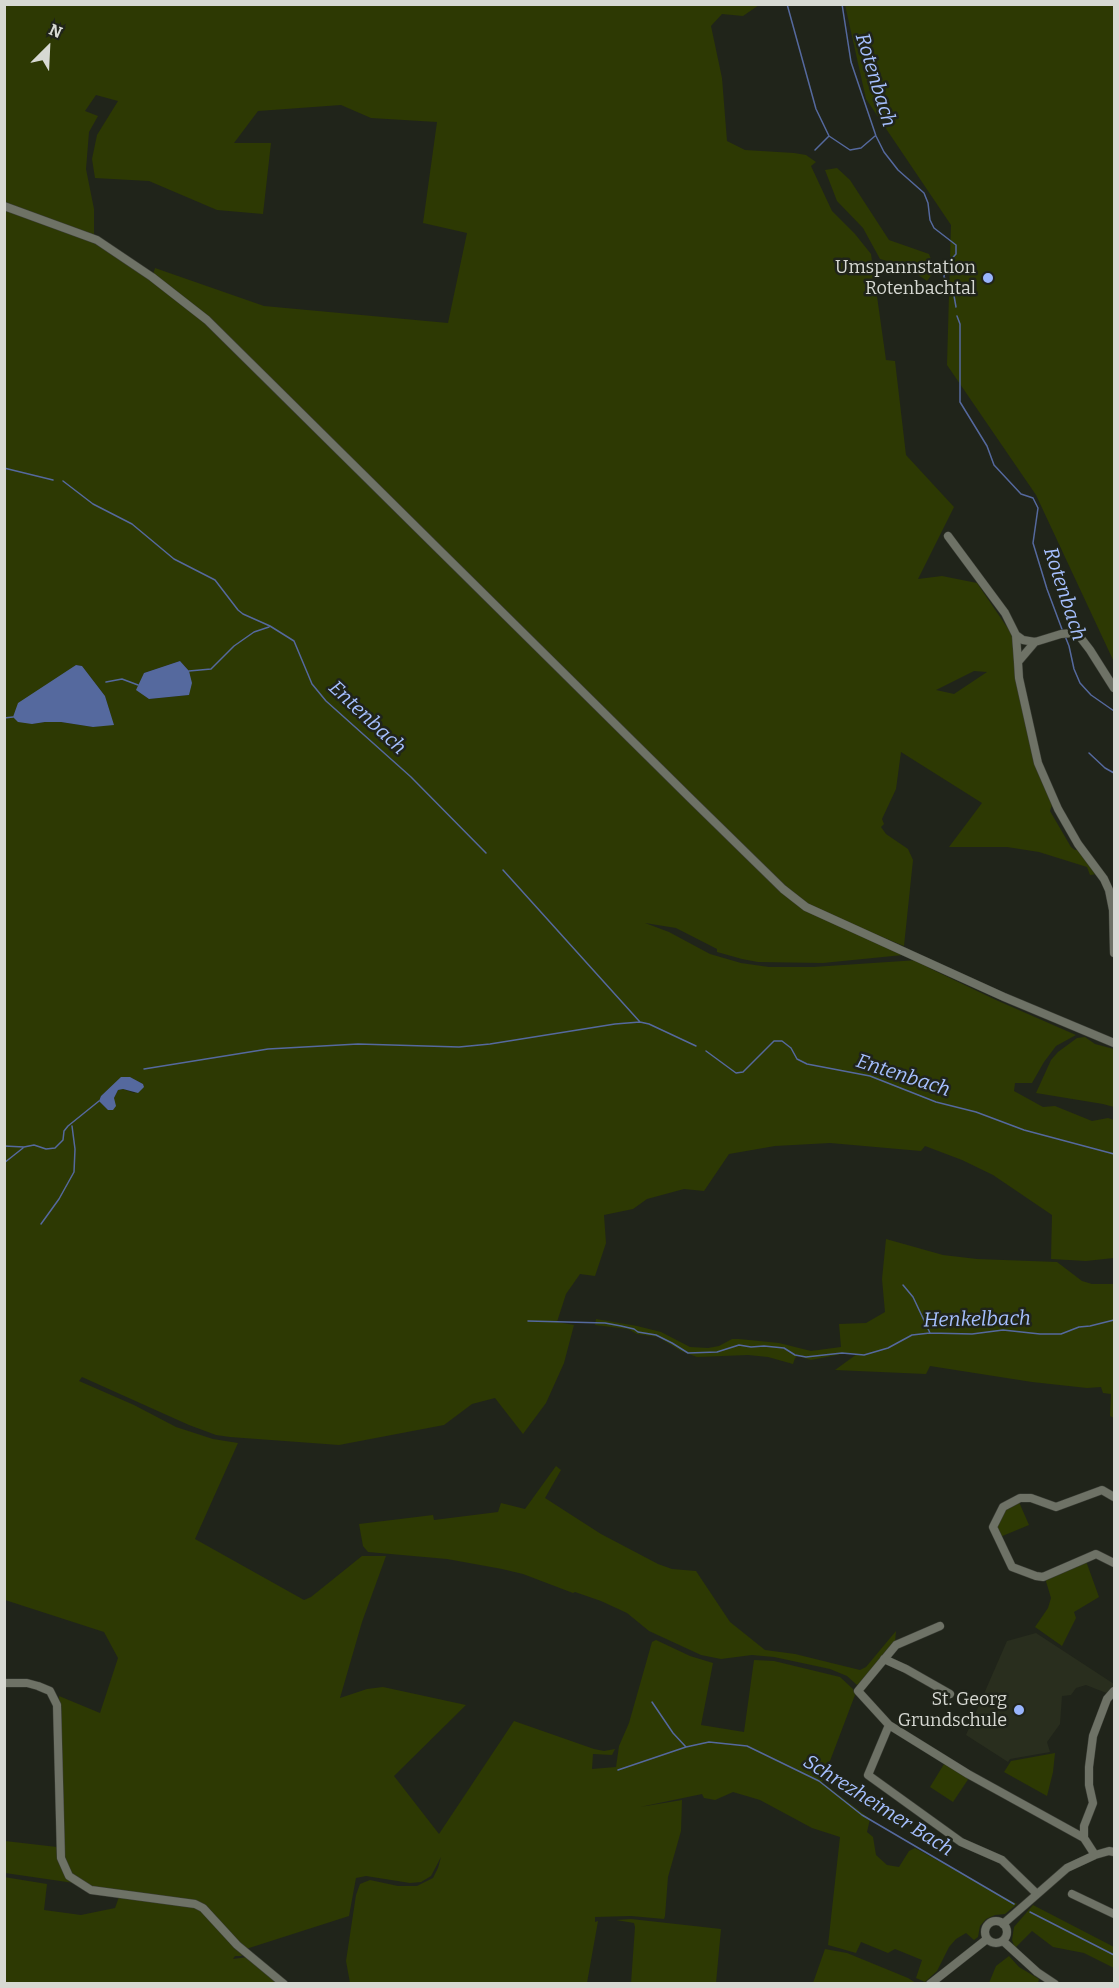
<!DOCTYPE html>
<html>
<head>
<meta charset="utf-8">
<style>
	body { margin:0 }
	#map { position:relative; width:1119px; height:1988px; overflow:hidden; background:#20241a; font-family:Bitter,serif }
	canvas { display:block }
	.frame { position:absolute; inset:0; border:6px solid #d7d9d3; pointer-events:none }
	.north { position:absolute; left:18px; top:18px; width:60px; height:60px; -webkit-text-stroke:4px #20241a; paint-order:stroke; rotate:24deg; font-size:16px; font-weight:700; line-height:24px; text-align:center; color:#d7d9d3 }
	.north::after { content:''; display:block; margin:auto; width:21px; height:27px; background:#d7d9d3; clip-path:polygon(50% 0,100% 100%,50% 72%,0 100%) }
</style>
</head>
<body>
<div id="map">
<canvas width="1119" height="1988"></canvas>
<div class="frame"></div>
<div class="north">N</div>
</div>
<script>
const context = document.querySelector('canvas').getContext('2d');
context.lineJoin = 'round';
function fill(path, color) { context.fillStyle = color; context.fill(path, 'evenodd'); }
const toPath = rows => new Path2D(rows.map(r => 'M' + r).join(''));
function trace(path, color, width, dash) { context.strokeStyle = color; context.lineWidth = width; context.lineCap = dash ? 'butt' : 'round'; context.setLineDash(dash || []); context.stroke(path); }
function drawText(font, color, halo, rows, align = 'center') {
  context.font = font + ' Bitter,serif'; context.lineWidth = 5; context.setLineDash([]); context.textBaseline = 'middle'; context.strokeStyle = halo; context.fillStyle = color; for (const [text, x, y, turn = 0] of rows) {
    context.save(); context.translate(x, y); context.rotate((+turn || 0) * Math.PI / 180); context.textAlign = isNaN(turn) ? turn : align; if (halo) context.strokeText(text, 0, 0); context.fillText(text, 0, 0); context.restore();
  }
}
const built = toPath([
	[1036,1633,1114,1684,1114,1688,1109,1694,1086,1685,1076,1688,1071,1695,1062,1696,1060,1724,1047,1742,1050,1752,1010,1759,1008,1762,966,1735,1007,1641]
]);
const green = toPath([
	[5,5,759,5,743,16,722,14,711,26,722,78,727,141,745,150,794,153,806,155,816,162,811,166,832,211,855,234,871,254,886,360,895,361,906,455,954,507,918,579,942,576,977,583,1011,633,1015,649,1015,662,1052,805,1050,811,1071,847,1075,850,1081,850,1098,874,1090,875,1087,867,1039,852,1007,847,949,847,982,803,901,752,896,789,882,819,884,824,881,827,886,834,908,849,913,860,904,946,790,899,903,955,823,963,758,962,742,959,717,952,717,949,676,928,645,923,669,932,710,954,741,963,769,967,813,967,918,960,929,968,996,1000,1076,1035,1056,1046,1044,1062,1032,1083,1015,1083,1014,1091,1043,1107,1055,1106,1092,1121,1108,1118,1114,1120,1114,1258,1086,1261,1051,1259,1052,1215,993,1175,962,1160,925,1146,921,1151,830,1143,775,1146,729,1154,704,1191,684,1189,647,1199,633,1209,604,1215,606,1243,595,1276,580,1274,566,1294,557,1322,574,1325,564,1363,546,1403,523,1434,495,1398,472,1404,444,1425,339,1445,230,1437,216,1435,189,1425,82,1377,79,1381,134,1405,176,1427,213,1439,238,1443,195,1539,304,1600,311,1597,362,1556,386,1556,362,1622,340,1698,367,1689,383,1687,466,1705,394,1776,439,1834,514,1721,594,1749,604,1751,615,1749,612,1755,593,1754,592,1769,616,1767,619,1746,629,1723,652,1642,656,1640,690,1656,713,1663,701,1725,744,1732,754,1660,774,1661,840,1677,853,1689,855,1695,822,1782,870,1819,867,1832,873,1837,876,1855,887,1865,899,1867,909,1851,915,1848,1017,1904,1005,1914,995,1915,986,1919,980,1926,978,1937,974,1940,966,1933,956,1939,949,1947,937,1971,925,1982,916,1978,922,1960,895,1949,888,1953,861,1942,856,1953,828,1945,840,1837,812,1828,760,1800,733,1792,715,1800,704,1798,702,1794,640,1807,682,1800,681,1831,668,1877,665,1916,664,1919,631,1916,595,1917,595,1922,598,1921,587,1983,350,1983,346,1961,356,1895,360,1884,370,1880,398,1886,417,1886,433,1878,438,1868,441,1857,431,1876,421,1882,410,1883,366,1876,356,1878,349,1916,246,1949,201,1903,101,1889,86,1885,68,1870,63,1857,59,1696,100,1713,118,1658,104,1632,5,1600],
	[96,95,118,101,97,135,92,159,95,178,149,181,217,210,263,214,271,143,234,143,258,111,341,105,371,118,437,122,423,223,467,233,448,323,264,306,155,268,152,278,94,243,94,209,86,169,89,132,98,116,85,111],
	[180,661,189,671,189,695,149,699,137,690,144,673],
	[76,665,82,666,105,696,113,724,93,727,61,722,45,722,32,724,45,687],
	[974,671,987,672,954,694,936,690],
	[130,1077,143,1084,134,1093,123,1089,118,1090,108,1110,99,1101,101,1096,111,1087],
	[845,5,1114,5,1114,662,1036,495,947,365,951,225,866,99],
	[837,168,850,180,889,240,929,254,935,270,927,281,905,266,880,259,863,228,837,201,825,170],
	[1085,1037,1095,1044,1114,1049,1114,1107,1103,1104,1036,1093,1051,1060,1058,1052,1077,1038],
	[886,1239,943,1255,977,1259,1057,1262,1082,1281,1092,1284,1114,1284,1114,1418,1110,1416,1111,1394,1103,1393,1101,1387,1087,1388,1032,1382,930,1366,926,1374,835,1370,857,1354,842,1354,811,1360,798,1356,795,1358,793,1364,768,1357,748,1355,697,1357,681,1351,658,1337,637,1334,628,1329,595,1325,596,1319,637,1326,661,1332,690,1347,708,1348,719,1346,732,1339,739,1339,779,1343,811,1351,841,1347,839,1324,866,1323,885,1312,882,1279],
	[556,1466,561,1470,545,1498,601,1534,658,1564,672,1569,696,1571,730,1622,765,1650,795,1654,860,1670,866,1667,896,1631,895,1642,863,1681,857,1685,847,1676,830,1669,774,1657,752,1655,721,1659,701,1655,649,1631,627,1613,601,1601,575,1592,573,1593,523,1574,502,1569,447,1559,368,1552,363,1546,359,1524,433,1515,434,1520,498,1512,501,1503,525,1509],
	[1019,1502,1029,1525,1000,1537,995,1527,1004,1508],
	[1086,1561,1099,1597,1074,1612,1076,1618,1062,1646,1035,1627,1048,1608,1051,1598,1045,1578],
	[1055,1753,1053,1772,1047,1796,1004,1772,1011,1761],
	[944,1764,969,1778,953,1802,930,1787],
	[5,1841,57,1847,74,1883,5,1873],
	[4,1877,47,1884,44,1910,81,1915,115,1908,119,1897,195,1906,203,1910,244,1954,241,1956,235,1956,233,1959,248,1957,279,1983,5,1983],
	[1033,1905,1114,1947,1114,1968,1084,1953,1053,1947,1032,1931,1015,1948,1012,1940,1014,1927],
	[631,1919,721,1929,716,1983,631,1983,635,1927,634,1923,616,1920],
	[825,1949,847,1953,908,1978,916,1983,813,1983],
	[1009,1956,1019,1967,1039,1979,1038,1983,989,1983,996,1966]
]);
const water = toPath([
	[180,661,189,671,192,683,189,695,149,699,136,690,144,673],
	[76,665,82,666,105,696,114,725,93,727,61,722,45,722,32,724,18,722,13,717,18,703],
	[121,1077,130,1077,143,1084,144,1087,138,1093,123,1089,118,1090,114,1098,116,1106,113,1110,108,1110,99,1101,101,1096]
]);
const stream = toPath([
	[787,4,816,109,829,136,850,150,861,148,875,136],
	[842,4,851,62,876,136,884,152,898,170,924,193,928,203,930,220,934,228,956,245,956,254,945,266,944,277,953,290,956,307],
	[815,150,829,136],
	[957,316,960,324,960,402,987,446,994,465,1021,494,1033,498,1038,508,1033,543,1047,589,1063,632],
	[4,468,53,480],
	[63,481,93,504,132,524,174,559,215,580,238,610,243,614,270,626,294,641,312,684,326,701,411,777,486,853],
	[1065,636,1069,646,1074,669,1080,683,1091,695,1114,711],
	[189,671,211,669,234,646,254,632,269,627],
	[106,682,122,679,138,685],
	[4,718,13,717],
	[1089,753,1105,768,1114,773],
	[503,870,640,1022,649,1024,696,1046],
	[706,1051,736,1073,743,1072,774,1041,782,1041,791,1048,797,1059,807,1064,870,1076,936,1102,976,1112,1024,1130,1114,1154],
	[144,1069,268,1049,358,1044,459,1047,490,1044,615,1024,640,1022],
	[4,1146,24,1147,34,1145,46,1149,55,1148,63,1140,64,1131,68,1126,99,1101],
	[4,1163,23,1148],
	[41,1224,59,1199,74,1172,75,1149,72,1126],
	[903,1285,913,1297,930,1333],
	[528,1321,605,1323,621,1326,634,1329,638,1332,656,1335,672,1343,688,1353,717,1352,739,1345,751,1347,764,1346,784,1348,795,1355,806,1357,842,1353,864,1355,888,1348,912,1335,930,1333,972,1334,1003,1330,1040,1334,1061,1334,1079,1327,1090,1326,1114,1320],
	[652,1702,673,1733,686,1747],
	[618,1770,686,1747,709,1742,747,1746,819,1781,862,1815,1014,1904],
	[1030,1912,1114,1955]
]);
const minor = toPath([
	[4,206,97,240,152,277,207,320,689,797,783,889,806,907,1004,997,1114,1043],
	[948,536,1005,613,1016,635,1023,640,1035,642,1061,634,1073,633,1080,637,1090,650,1114,688],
	[1016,635,1018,662],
	[1035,642,1018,662,1019,678,1038,763,1058,809,1078,844,1104,879,1109,890,1113,910,1114,953],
	[1114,1497,1102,1490,1056,1507,1031,1498,1020,1498,1003,1507,993,1527,1012,1567,1036,1576,1043,1577,1096,1554,1114,1563],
	[940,1626,896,1645,858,1691,889,1725,968,1774,1084,1838,1095,1855],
	[884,1659,906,1669,950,1694],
	[4,1683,27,1683,38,1686,50,1691,57,1705,61,1858,69,1876,91,1890,195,1904,203,1908,237,1945,284,1984],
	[889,1725,868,1775,961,1842,1002,1860,1037,1894],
	[1084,1838,1084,1826,1093,1803,1089,1785,1089,1767,1093,1736,1107,1699,1114,1691],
	[1072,1894,1114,1914],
	'985 1932a11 11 0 1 1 22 0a11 11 0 1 1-22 0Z',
	[1003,1924,1067,1868,1095,1855,1109,1851,1114,1852],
	[1003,1941,1037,1972,1055,1984],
	[930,1984,987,1939]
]);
const markers = [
	[988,278,6,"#99b5fd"],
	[1019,1710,6,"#99b5fd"]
];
const poiNames = [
	["Umspannstation",976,268],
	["Rotenbachtal",976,289],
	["St. Georg",1007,1700],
	["Grundschule",1007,1721]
];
const waterNames = [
	["Rotenbach",875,80,73],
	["Rotenbach",1064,594,72],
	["Entenbach",367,718,43],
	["Entenbach",903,1076,18],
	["Henkelbach",977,1320,-1],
	["Schrezheimer Bach",878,1806,32]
];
fill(built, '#292e1e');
fill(green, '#2d3903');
fill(water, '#55699e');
trace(stream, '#55699e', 1.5);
trace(minor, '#3b3e36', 9);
trace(minor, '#6e7266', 8);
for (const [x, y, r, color] of markers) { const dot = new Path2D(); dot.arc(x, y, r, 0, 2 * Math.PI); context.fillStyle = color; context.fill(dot); trace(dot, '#20241a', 2); }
drawText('18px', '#d7d9d3', '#20241a', poiNames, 'right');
drawText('italic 20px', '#a6c0ff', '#20241a', waterNames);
</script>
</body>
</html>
